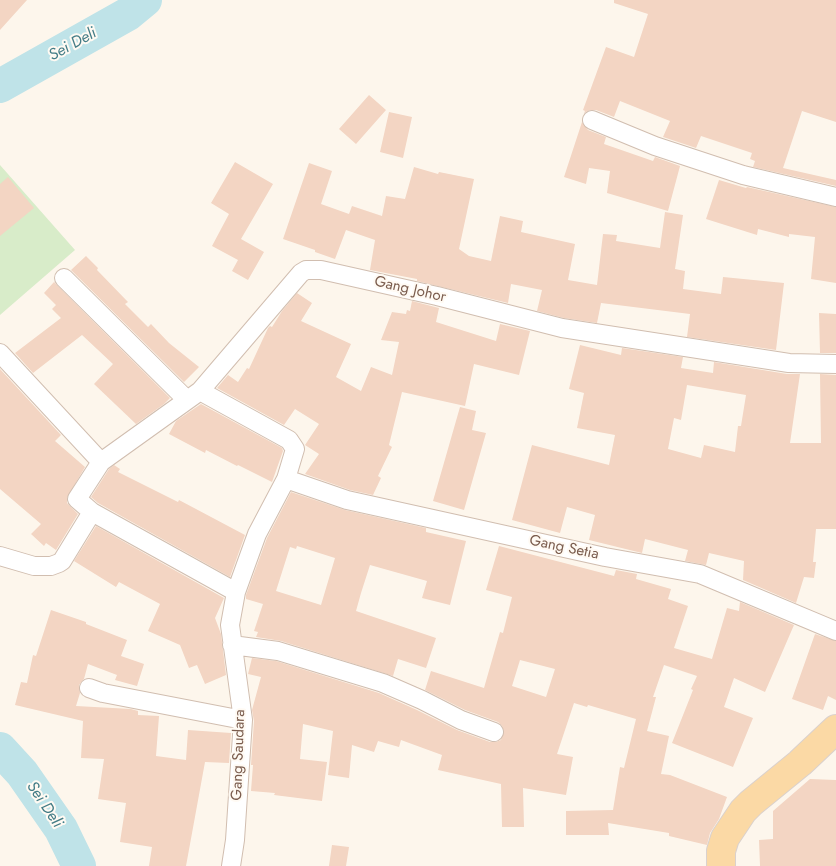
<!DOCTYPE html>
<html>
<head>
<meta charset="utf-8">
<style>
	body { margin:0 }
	canvas { display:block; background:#fdf6ec }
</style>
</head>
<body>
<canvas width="836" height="866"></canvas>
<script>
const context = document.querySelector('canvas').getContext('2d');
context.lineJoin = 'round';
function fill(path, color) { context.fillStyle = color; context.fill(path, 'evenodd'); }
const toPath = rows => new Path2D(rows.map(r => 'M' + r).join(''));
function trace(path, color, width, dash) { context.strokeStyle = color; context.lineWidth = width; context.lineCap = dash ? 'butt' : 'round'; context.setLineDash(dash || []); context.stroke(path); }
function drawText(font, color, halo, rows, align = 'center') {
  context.font = font + ' Jost,sans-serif'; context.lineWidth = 4; context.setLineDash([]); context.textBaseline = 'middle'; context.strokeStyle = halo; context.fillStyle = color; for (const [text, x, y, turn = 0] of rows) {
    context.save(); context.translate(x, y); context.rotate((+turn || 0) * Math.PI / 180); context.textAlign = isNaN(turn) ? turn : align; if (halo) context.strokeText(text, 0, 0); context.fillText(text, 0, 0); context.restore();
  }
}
const green = toPath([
	[0,165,75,250,0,315]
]);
const river = toPath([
	[0,86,128,14,145,0],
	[0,749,22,773,61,829,79,866]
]);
const building = toPath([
	[0,0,27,0,0,30],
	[614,0,836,0,836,122,802,111,783,168,836,180,836,186,753,167,755,161,750,159,752,153,701,136,696,148,663,137,670,121,620,101,614,117,596,110,590,110,584,113,585,111,583,110,606,47,634,57,648,14,614,3],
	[369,95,386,110,356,144,339,129],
	[389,112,412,117,403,158,380,152],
	[582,122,588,130,606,137,604,144,653,161,655,157,680,166,668,211,607,193,610,171,589,168,586,184,564,177],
	[235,162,273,184,241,239,264,252,248,280,232,271,238,260,212,246,229,214,211,203],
	[309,163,332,171,321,204,349,214,352,206,382,216,386,196,405,199,414,167,438,174,439,172,474,179,459,249,469,256,491,261,500,216,523,221,521,232,575,244,568,280,597,285,603,234,617,235,616,241,660,248,665,212,683,215,675,269,685,271,683,289,721,294,723,277,784,283,776,350,687,337,690,314,601,303,597,323,564,318,537,311,542,290,511,284,508,303,417,281,417,279,370,270,375,240,346,230,335,259,315,252,315,250,283,239],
	[8,177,34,208,0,236,0,184],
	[719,180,746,188,747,187,836,207,836,283,811,279,815,237,789,234,789,237,758,229,757,235,706,219],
	[86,256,98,268,97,270,128,302,125,304,148,327,151,324,169,343,199,367,184,382,71,270],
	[54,282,170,398,164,404,136,424,94,384,113,364,82,335,33,373,15,353,61,318,52,309,56,305,44,293],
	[297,293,312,303,301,321,351,344,336,377,361,391,371,367,392,375,399,342,381,340,392,312,406,314,407,310,410,311,412,301,439,308,436,322,496,341,500,324,530,331,519,375,474,364,465,406,402,392,389,445,392,447,378,476,381,478,373,495,350,490,305,474,319,454,305,445,319,424,295,409,284,425,217,388,228,375,238,382,247,368,249,369,268,328,270,326,272,327,282,311],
	[819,313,836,314,836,353,820,353],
	[580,345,621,355,622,348,683,357,681,368,713,373,714,362,787,374,800,374,790,443,821,443,820,374,836,375,836,529,816,529,813,562,816,562,814,578,804,577,796,603,743,580,744,561,709,553,706,565,685,561,688,550,645,539,642,553,589,540,595,515,567,507,560,533,512,520,532,445,609,465,615,435,577,428,584,393,569,389],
	[687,385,746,395,741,426,738,426,735,452,704,445,701,458,668,449,674,418,681,420],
	[0,369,61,435,55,441,85,467,67,498,67,503,78,514,56,550,46,543,44,546,31,534,41,524,0,489],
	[201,404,282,448,283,451,272,482,238,465,237,466,206,450,205,453,169,434,176,421],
	[460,407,476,411,472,430,486,433,464,510,433,501],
	[114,465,120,469,118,472,178,502,179,500,245,535,230,577,98,503,91,497,109,469],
	[291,492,345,510,426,528,426,532,466,541,450,605,422,598,427,581,370,565,361,593,356,611,436,638,426,668,398,659,393,676,281,641,256,637,258,632,254,631,263,604,246,599,246,595,267,538],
	[297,546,335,558,321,605,276,591,290,547,296,549],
	[96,526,224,598,215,618,221,634,226,675,205,684,197,665,189,668,180,645,148,631,160,604,119,582,116,587,74,561],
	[499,546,614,576,616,570,637,574,636,579,671,589,668,599,688,606,674,648,712,659,727,608,739,611,740,602,794,625,765,692,734,678,724,707,753,718,733,767,672,743,693,690,691,689,697,676,664,665,653,697,656,697,647,731,669,736,661,774,670,775,727,797,719,819,710,833,707,845,669,836,669,833,608,823,609,835,566,835,566,811,613,810,620,767,624,768,636,719,588,705,587,707,574,703,557,754,573,757,566,795,523,788,524,827,502,827,501,784,438,770,442,755,401,740,399,747,378,741,374,752,352,745,349,778,328,775,333,731,303,724,300,759,327,762,322,801,274,795,275,793,251,791,253,765,251,765,254,721,252,710,261,677,248,674,252,658,276,661,379,693,417,710,457,730,490,742,496,742,501,740,504,731,502,726,498,722,465,710,425,690,431,671,484,688,500,632,503,633,512,597,486,590],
	[520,660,555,669,546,697,512,686],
	[51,610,86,622,86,624,127,640,121,656,144,664,137,686,115,680,117,675,88,664,84,679,79,685,80,693,76,706,131,709,138,711,138,715,159,716,156,756,186,760,188,730,231,733,229,763,205,762,186,866,149,866,152,847,120,842,126,803,98,799,104,759,81,758,83,721,15,705,21,682,27,683,33,655,36,656],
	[815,634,836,641,836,700,828,696,823,710,792,699],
	[810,779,836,780,836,866,760,866,759,840,773,839,773,811],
	[332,845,349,847,346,866,329,866]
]);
const minor = toPath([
	[592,120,655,146,743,175,836,197],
	[64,278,187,400],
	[0,353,101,462],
	[200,391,289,440,295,449,286,479,257,534,236,592,230,625,243,720,235,840,231,866],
	[286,479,347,500,605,557,700,574,836,631],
	[0,556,34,566,51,566,59,563,62,561,92,512],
	[236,592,92,512,77,499,101,462,200,391,301,273,306,270,321,270,437,296,562,328,789,363,836,364],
	[232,645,278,651,383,683,422,700,461,720,494,732],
	[89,688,103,693,243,720]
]);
const primary = toPath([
	[721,866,721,851,725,838,743,811,751,803,800,763,836,729]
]);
const streetNames = [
	["Gang Johor",410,290,13],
	["Gang Setia",564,548,12],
	["Gang Saudara",239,755,-88]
];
const waterNames = [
	["Sei Deli",73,45,-29],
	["Sei Deli",44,805,56]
];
fill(green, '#d8ecc9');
trace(river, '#bfe3e8', 34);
fill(building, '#f3d5c3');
trace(minor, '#d1beb0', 20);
trace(primary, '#dad1cd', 30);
trace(minor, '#fff', 18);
trace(primary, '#fbd9a5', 28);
drawText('15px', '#7a5c4d', '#fffaf3', streetNames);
drawText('italic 16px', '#437c86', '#fffaf3', waterNames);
</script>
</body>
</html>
